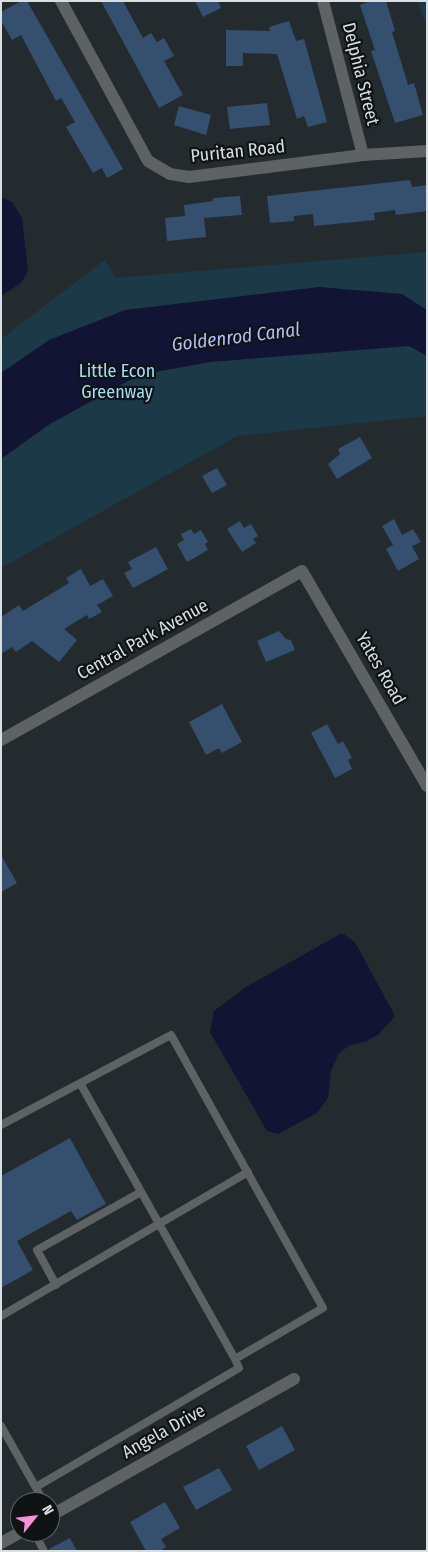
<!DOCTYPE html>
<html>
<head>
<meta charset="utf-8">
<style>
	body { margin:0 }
	#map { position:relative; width:428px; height:1552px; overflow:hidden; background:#232b2f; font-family:"Fira Sans Condensed",sans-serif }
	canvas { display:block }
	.frame { position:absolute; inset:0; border:2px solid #d9dee0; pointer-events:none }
	.north { position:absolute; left:10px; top:1492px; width:50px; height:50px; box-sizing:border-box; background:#0f1314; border:1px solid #606466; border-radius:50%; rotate:61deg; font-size:14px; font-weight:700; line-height:20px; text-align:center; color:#d9dee0 }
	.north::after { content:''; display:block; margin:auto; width:18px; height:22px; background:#f391d6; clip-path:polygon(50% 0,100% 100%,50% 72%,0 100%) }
</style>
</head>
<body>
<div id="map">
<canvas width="428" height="1552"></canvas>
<div class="frame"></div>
<div class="north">N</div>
</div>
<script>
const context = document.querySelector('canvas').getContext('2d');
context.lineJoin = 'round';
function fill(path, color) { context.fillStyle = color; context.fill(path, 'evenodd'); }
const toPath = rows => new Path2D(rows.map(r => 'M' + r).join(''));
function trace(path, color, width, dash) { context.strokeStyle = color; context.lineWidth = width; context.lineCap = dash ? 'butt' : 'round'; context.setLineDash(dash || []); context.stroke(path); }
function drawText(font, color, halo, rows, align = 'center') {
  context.font = font + ' "Fira Sans Condensed",sans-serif'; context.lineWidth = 4.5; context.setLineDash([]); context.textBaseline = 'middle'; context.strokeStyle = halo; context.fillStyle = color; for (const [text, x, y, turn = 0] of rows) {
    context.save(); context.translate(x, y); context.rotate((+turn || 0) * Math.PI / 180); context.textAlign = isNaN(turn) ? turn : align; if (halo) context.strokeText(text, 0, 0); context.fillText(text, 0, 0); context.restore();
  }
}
const green = toPath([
	[417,1,427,1,427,28],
	[427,252,427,416,237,436,1,568,1,339,105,260,116,278]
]);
const water = toPath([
	[1,197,12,202,22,218,28,271,21,283,1,296],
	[319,287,402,294,427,310,427,356,409,346,210,362,139,375,50,424,1,459,1,373,49,340,125,310],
	[342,933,355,942,395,1016,378,1035,364,1042,350,1045,339,1053,331,1071,328,1098,317,1113,278,1134,267,1131,210,1032,214,1011,246,987]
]);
const building = toPath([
	[21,1,27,1,123,169,107,178,102,168,93,173,66,127,75,122,61,98,56,101,21,35,12,40,1,21,1,12],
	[101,1,123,1,143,38,151,33,157,42,164,38,174,56,164,61,183,95,159,108],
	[195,1,218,1,221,8,203,17],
	[370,1,386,1,395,31,392,32,408,85,414,83,423,115,395,123,371,51,375,50,360,5],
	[289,21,296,41,304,39,327,122,308,127,304,116,297,119,277,54,243,53,243,66,226,66,226,30,270,31,269,27],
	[267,103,270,125,230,129,227,107],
	[179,106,211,115,206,135,174,125],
	[410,180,412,187,427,185,427,211,396,215,395,210,374,213,375,220,314,226,313,214,294,216,294,221,270,223,267,196],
	[240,196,242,215,204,218,206,237,167,241,165,218,185,216,184,205,213,201,213,198],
	[360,437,372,458,337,479,328,464,340,454,338,449],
	[217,468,227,485,212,493,202,476],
	[394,519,402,535,413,529,421,542,412,546,419,559,398,571,386,549,393,545,382,526],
	[240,521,244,528,251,524,258,536,253,539,256,543,242,552,227,529],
	[191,529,194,534,201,530,208,542,205,544,208,550,187,562,177,544,184,540,181,534],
	[156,547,168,569,133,588,124,573,132,569,128,562],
	[81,569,90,586,103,579,113,596,97,605,102,612,89,619,87,615,64,629,77,640,59,662,32,641,16,652,12,647,1,654,1,617,19,605,23,611,69,583,66,578],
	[279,631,286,639,291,640,295,650,266,662,257,641],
	[222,704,242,742,222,753,219,748,206,755,189,722],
	[327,724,338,744,343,741,352,758,348,760,352,769,335,778,311,733],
	[1,855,17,883,1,892],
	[70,1138,106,1204,77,1220,71,1211,17,1241,33,1270,1,1288,1,1176],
	[282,1426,295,1450,259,1470,246,1446],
	[219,1468,232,1490,196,1510,183,1487],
	[165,1502,180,1528,161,1539,166,1547,160,1551,146,1551,130,1522],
	[70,1538,77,1551,50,1551,49,1549]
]);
const lane = toPath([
	[80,1083,235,1359],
	[1,1125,171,1035,323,1308,235,1359,239,1368,36,1487],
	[56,1285,37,1250,141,1192],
	[1,1316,248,1172],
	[1,1426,44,1502],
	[34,1532,44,1551]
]);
const street = toPath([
	[61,1,148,161,170,174,189,177,363,155,427,151],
	[323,1,363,155],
	[1,740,302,571,427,786],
	[50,1516,294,1379],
	[1,1543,21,1532]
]);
const streetNames = [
	["Delphia Street",360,74,76],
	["Puritan Road",238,152,-6],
	["Central Park Avenue",143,640,-29],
	["Yates Road",380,669,60],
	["Angela Drive",164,1432,-29]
];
const parkNames = [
	["Little Econ",117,372],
	["Greenway",117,393]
];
const waterNames = [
	["Goldenrod Canal",236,338,-7]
];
fill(green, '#1c3948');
fill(water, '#111433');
fill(building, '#354f6e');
trace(lane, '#5e6263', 8);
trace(street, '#5e6263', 12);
drawText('18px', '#d9dee0', '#0f1314', streetNames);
drawText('18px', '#a3dcfb', '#0f1314', parkNames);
drawText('italic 19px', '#b1befe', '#0f1314', waterNames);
</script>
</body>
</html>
